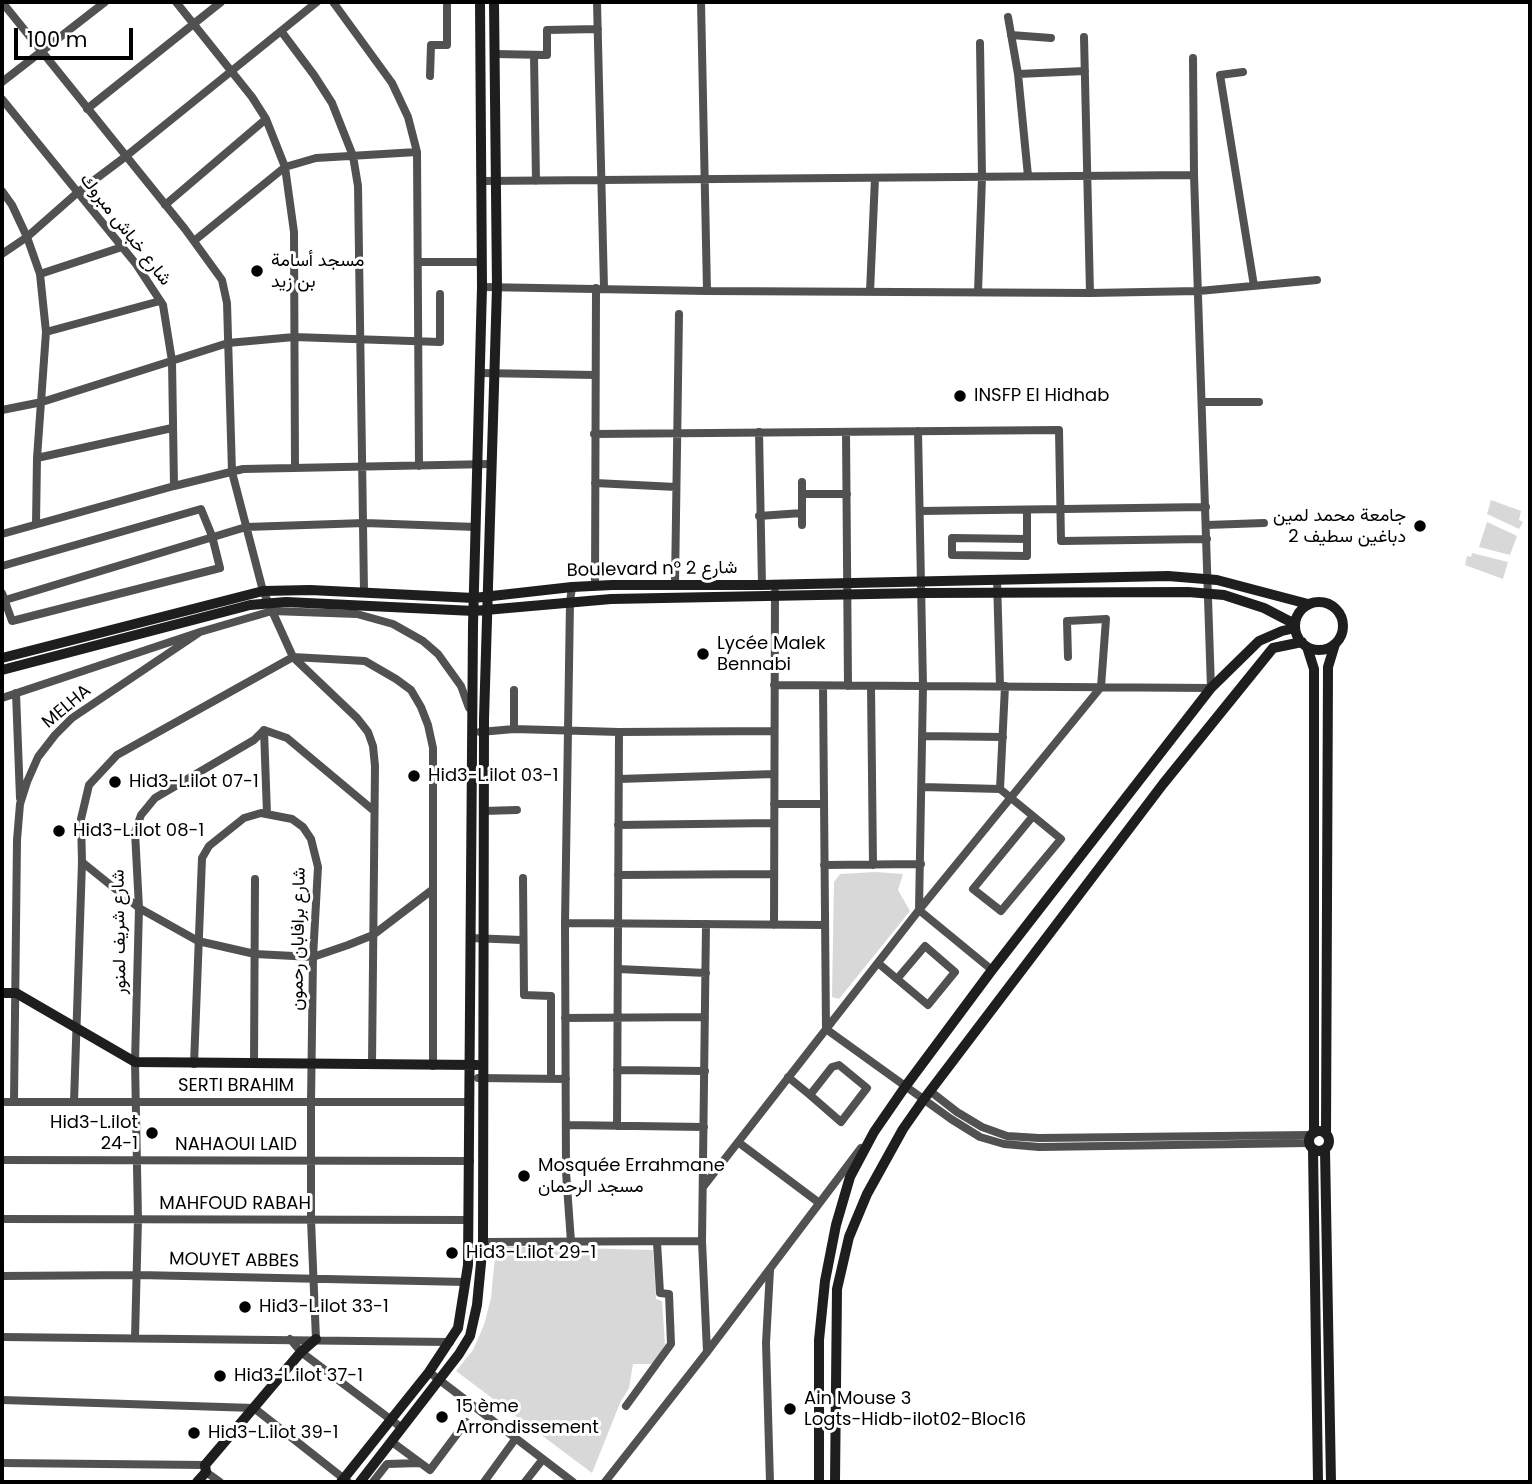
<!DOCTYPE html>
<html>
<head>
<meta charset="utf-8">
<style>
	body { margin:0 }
	#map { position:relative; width:1532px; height:1484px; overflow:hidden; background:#fff; font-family:Poppins,sans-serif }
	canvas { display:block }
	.frame { position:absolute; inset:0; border:4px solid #000; pointer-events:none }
	.scale { position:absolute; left:14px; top:28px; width:119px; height:32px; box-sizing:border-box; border:4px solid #000; border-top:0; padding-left:9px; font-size:21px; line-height:24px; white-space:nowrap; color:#000; -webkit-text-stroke:5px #fff; paint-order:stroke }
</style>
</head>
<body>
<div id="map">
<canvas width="1532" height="1484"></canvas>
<div class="frame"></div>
<div class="scale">100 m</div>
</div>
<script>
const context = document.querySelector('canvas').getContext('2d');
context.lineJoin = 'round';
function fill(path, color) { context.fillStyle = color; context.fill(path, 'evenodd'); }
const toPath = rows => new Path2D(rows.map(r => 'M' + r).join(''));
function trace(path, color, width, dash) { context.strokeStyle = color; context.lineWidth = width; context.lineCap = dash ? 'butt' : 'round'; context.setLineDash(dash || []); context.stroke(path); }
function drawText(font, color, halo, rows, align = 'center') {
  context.font = font + ' Poppins,Vazirmatn,sans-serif'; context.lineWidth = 6; context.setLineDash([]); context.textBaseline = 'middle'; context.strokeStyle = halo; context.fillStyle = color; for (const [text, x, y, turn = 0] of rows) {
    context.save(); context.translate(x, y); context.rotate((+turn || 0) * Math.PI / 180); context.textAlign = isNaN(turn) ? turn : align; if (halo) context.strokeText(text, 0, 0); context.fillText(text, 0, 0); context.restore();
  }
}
const green = toPath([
	[1491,500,1521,511,1519,520,1523,522,1519,529,1487,514],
	[1487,522,1517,536,1510,555,1479,547],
	[1472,553,1508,562,1503,579,1465,565,1467,556,1471,557],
	[875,872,903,874,898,890,910,911,839,999,832,997,834,882,840,874],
	[496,1246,653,1250,656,1299,662,1301,665,1345,653,1364,633,1364,629,1388,620,1403,592,1473,456,1371,473,1350,484,1325,491,1298]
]);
const street = toPath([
	[2,2,185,229,222,280,227,303,232,472,263,591,293,657,357,718,368,732,373,746,375,766,372,1064],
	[176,2,252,97,266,119,285,167,294,232,295,467],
	[333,2,392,83,408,117,417,152,419,466],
	[597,2,604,288],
	[701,2,707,291],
	[1008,17,1018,74,1028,176],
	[281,31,314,75,332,103,353,156,358,186,364,592],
	[1011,35,1051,38],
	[1084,37,1090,293],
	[495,54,547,55,547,30,598,29],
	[534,55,536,181],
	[1243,72,1220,75,1254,286],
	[1018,74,1085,71],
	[430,76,431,45,447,45,447,2],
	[2,82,105,2],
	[2,99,136,264,163,305,172,361,174,486],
	[87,109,221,2],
	[482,181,1194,175],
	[2,191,12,205,27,237,40,274,46,332,37,458,36,524],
	[165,205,266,119],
	[194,241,285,167,316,158,417,152],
	[2,254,27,237,77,193,125,157,317,2],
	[418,262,482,262],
	[40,274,122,247],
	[482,287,707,291,1090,293,1199,291,1317,280],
	[870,292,875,178],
	[978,292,982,177,980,43],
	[46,332,160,301],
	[480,373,595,375],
	[1203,402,1259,402],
	[2,410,42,402,228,343,294,337,440,342,440,294],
	[918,431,923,686,919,910,992,970],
	[759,432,762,585],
	[846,432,848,686],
	[594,434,1059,430,1061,541,1207,539],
	[37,458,172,428],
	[595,483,676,487],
	[802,494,847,494],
	[920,511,1206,507],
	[759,516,802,513],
	[802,525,802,482],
	[1207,525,1264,523],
	[2,534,174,486,243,469,491,464],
	[1027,539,952,538,952,555,1027,556,1027,510],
	[2,566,201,509,212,536,220,568,12,621,2,593],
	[997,579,1000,686],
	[675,584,679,314],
	[595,586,596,288],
	[2,601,246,527,365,523,476,527],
	[774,685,1211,688,1194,175,1193,58],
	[823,686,826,1029,951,1119,980,1137,1004,1144,1039,1147,1309,1143],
	[871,686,873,865],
	[16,693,20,798],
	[2,698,200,632,272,611,357,614,393,624,423,641,438,654,461,686,469,708],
	[514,729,514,690],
	[264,730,267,814],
	[480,732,514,729,619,732,774,731],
	[922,736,1003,737],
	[619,779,774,774],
	[922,787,1000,789,1033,816,1061,839,1001,911,973,889,1033,816],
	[1000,789,1005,686],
	[774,804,823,804],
	[483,811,517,810],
	[618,825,774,823],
	[82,862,139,908,198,941,255,954,313,957,348,945,373,935,432,890],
	[824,865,921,864],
	[618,875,774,874],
	[523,878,524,995,551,996,551,1079],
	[565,923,825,925],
	[706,924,702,1241,707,1352],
	[774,925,775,592],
	[470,938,522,940],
	[878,963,928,1005,955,972,925,946,897,979],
	[618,969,706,973],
	[565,1018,705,1017],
	[194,1064,202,858,209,846,244,818,261,813,292,819,303,827,311,839,318,867,313,957,311,1102,311,1220,316,1339],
	[254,1064,255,879],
	[617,1070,705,1071],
	[788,1077,810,1095,841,1122,867,1088,839,1065,832,1067,810,1095],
	[478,1078,566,1079],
	[930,1091,957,1112,982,1127,1007,1136,1039,1138,1311,1135],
	[2,1102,470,1102],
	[14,1102,17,840,20,804,27,782,38,757,55,735,72,718,200,632],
	[74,1102,82,862,81,819,89,785,117,755,293,657,365,661,396,679,411,690,421,707,428,725,433,748,433,1066],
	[566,1125,704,1127],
	[617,1126,619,732],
	[738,1142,818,1202],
	[2,1160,470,1161],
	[703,1187,919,910,1101,687,1106,619,1067,621,1068,657],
	[2,1219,469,1220],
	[483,1242,702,1241],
	[571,1242,566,1172,565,923,570,602,572,587],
	[770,1270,766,1343,770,1482],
	[2,1276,138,1275,466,1282],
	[2,1337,450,1342],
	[135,1338,138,1219,135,1062,139,908,135,832,141,815,155,798,254,740,264,730,287,738,373,810],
	[290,1339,301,1352,402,1428],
	[429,1372,573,1482],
	[2,1400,254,1408,348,1482],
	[626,1406,671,1344,669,1294,660,1293,657,1242],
	[392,1442,430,1470,466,1422],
	[2,1463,205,1465],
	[206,1472,220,1482],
	[373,1482,387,1464,420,1463],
	[484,1482,516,1438],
	[525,1482,543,1459],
	[605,1482,707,1352,861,1148]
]);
const secondary = toPath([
	'1295 626a24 24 0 1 1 48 0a24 24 0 1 1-48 0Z',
	[1307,647,1314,669,1314,1133],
	[2,658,263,591,310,590,474,598,572,587,612,585,762,585,1168,576,1217,580,1308,604],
	[2,670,250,605,286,602,474,611,611,599,922,593,1188,592,1224,595,1264,608,1289,621,1295,622],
	[2,993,16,993,135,1062,477,1065],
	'1309 1141a10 10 0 1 1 20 0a10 10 0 1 1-20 0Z',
	[1326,1133,1328,667,1335,644],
	[1313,1149,1318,1482],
	[1325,1150,1331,1482],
	[197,1482,206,1472,205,1465,301,1352,316,1339],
	[341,1482,429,1372,458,1328,468,1265,473,625,482,287,480,2],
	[360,1482,459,1354,470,1336,477,1305,483,1242,484,719,497,287,494,2],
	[819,1482,819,1340,825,1281,836,1225,850,1177,874,1132,905,1087,992,970,1211,688,1259,641,1282,631,1295,628],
	[835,1482,837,1289,849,1237,867,1194,903,1129,924,1099,1163,784,1273,648,1302,642]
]);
const markers = [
	[257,271,7,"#000"],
	[960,396,7,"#000"],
	[1420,526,7,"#000"],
	[703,654,7,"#000"],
	[414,776,7,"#000"],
	[115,782,7,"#000"],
	[59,831,7,"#000"],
	[152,1133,7,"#000"],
	[524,1176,7,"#000"],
	[452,1253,7,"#000"],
	[245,1307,7,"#000"],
	[220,1376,7,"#000"],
	[790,1409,7,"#000"],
	[442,1417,7,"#000"],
	[194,1433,7,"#000"]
];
const streetNames = [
	["شارع خباش مبروك",125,230,52],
	["Boulevard n° شارع 2",652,570,-1],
	["MELHA",67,707,-40],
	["شارع شريف لمنور",120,932,-91],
	["شارع برافابان رحمون",299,939,-89],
	["SERTI BRAHIM",236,1086],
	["NAHAOUI LAID",236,1145],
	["MAHFOUD RABAH",235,1204],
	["MOUYET ABBES",234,1261,1]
];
const poiNames = [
	["مسجد أسامة",271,261],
	["بن زيد",271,282],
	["INSFP El Hidhab",974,396],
	["جامعة محمد لمين",1406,516,"right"],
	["دباغين سطيف 2",1406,537,"right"],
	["Lycée Malek",717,644],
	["Bennabi",717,665],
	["Hid3-L.ilot 03-1",428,776],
	["Hid3-L.ilot 07-1",129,782],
	["Hid3-L.ilot 08-1",73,831],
	["Hid3-L.ilot",138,1123,"right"],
	["24-1",138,1144,"right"],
	["Mosquée Errahmane",538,1166],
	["مسجد الرحمان",538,1187],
	["Hid3-L.ilot 29-1",466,1253],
	["Hid3-L.ilot 33-1",259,1307],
	["Hid3-L.ilot 37-1",234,1376],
	["Ain Mouse 3",804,1399],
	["Logts-Hidb-ilot02-Bloc16",804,1420],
	["15 ème",456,1407],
	["Arrondissement",456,1428],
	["Hid3-L.ilot 39-1",208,1433]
];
fill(green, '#d8d8d8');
trace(street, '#515151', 8);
trace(secondary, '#1e1e1e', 10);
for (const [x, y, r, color] of markers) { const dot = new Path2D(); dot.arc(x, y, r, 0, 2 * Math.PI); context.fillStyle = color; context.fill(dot); trace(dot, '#fff', 2.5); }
drawText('18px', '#000', '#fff', streetNames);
drawText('18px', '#000', '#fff', poiNames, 'left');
</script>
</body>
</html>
